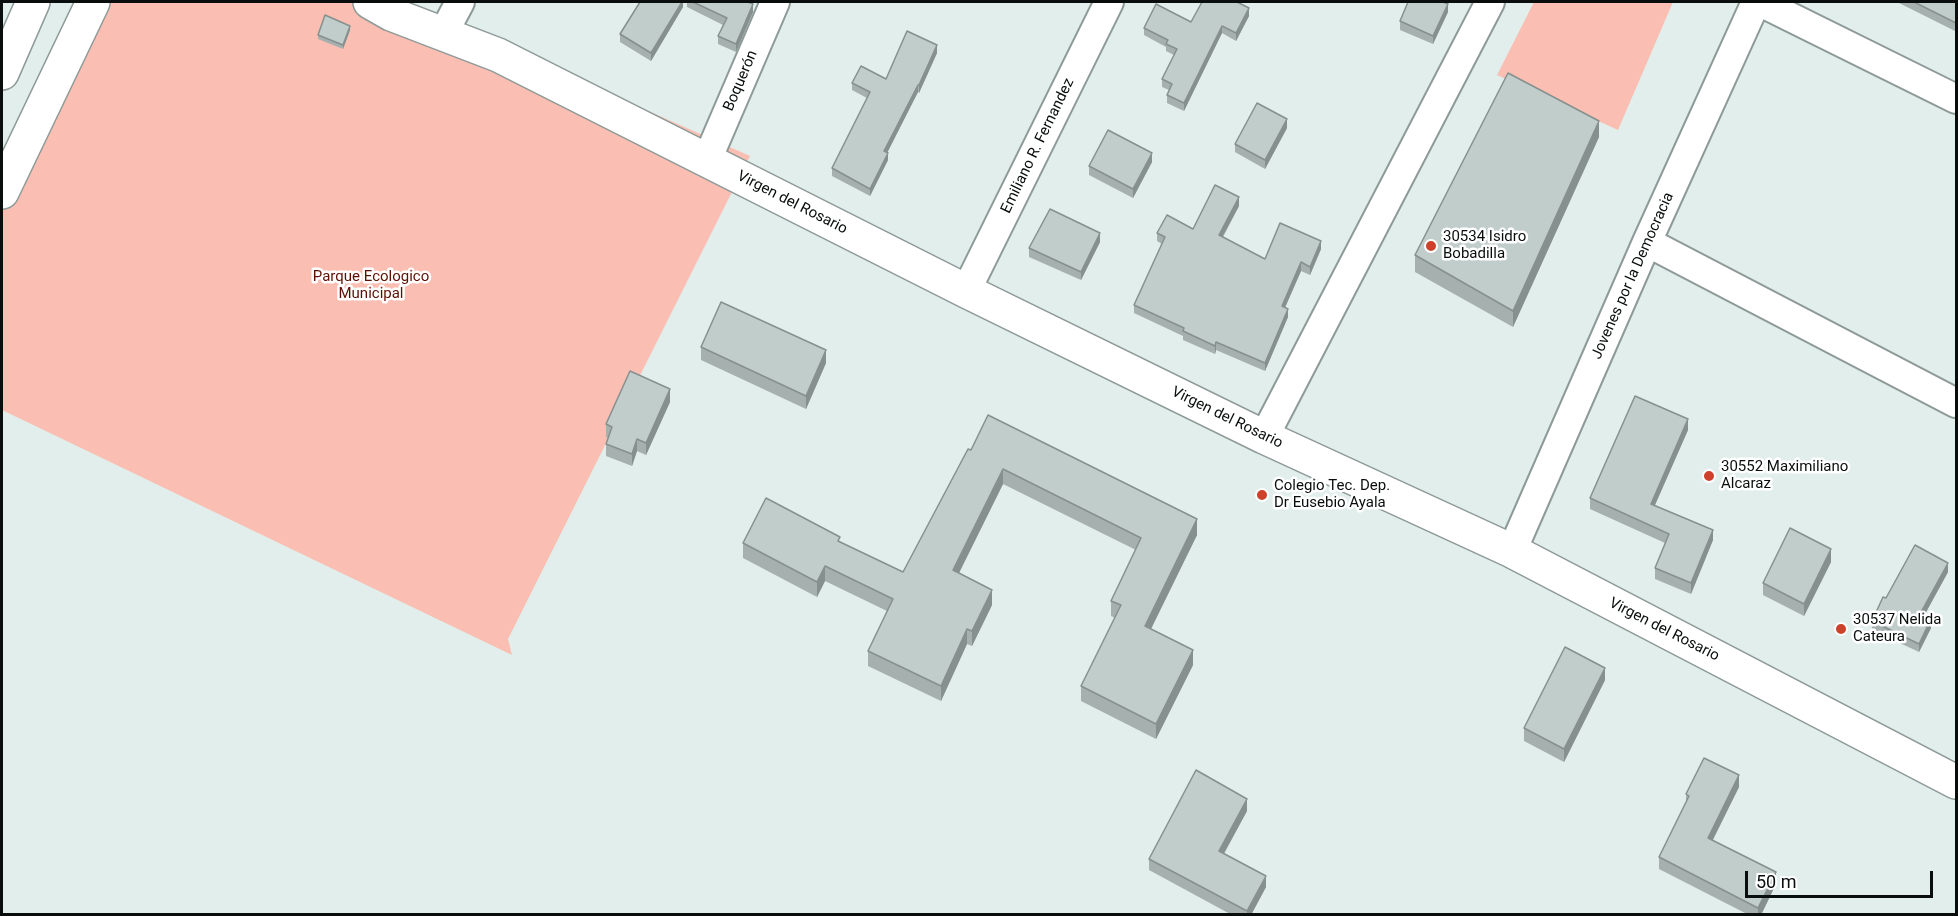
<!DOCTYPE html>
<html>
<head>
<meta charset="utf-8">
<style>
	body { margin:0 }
	#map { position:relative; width:1958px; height:916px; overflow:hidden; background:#e1eeec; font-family:Roboto,sans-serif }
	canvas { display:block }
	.frame { position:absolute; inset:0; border:3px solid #090e0d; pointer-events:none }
	.scale { position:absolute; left:1745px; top:871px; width:188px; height:27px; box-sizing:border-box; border:3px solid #090e0d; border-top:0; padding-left:8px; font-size:18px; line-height:21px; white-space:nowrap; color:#090e0d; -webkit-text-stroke:4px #fff; paint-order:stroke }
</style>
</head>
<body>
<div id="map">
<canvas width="1958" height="916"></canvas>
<div class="frame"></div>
<div class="scale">50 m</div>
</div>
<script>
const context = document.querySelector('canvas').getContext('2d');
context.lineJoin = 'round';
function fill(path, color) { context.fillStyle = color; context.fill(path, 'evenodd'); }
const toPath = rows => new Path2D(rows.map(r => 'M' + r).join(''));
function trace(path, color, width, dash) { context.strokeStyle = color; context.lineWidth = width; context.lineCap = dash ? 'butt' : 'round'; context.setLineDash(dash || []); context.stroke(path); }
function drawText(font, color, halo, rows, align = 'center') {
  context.font = font + ' Roboto,sans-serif'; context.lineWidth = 5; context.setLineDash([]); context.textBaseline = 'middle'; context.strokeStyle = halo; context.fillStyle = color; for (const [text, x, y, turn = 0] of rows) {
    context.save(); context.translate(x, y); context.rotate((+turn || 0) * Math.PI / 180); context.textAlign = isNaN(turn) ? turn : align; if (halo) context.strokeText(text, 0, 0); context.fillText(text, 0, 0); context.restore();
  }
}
const green = toPath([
	[93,2,402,2,750,156,508,639,512,655,2,410,2,192],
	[1534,2,1673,2,1618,130,1497,75]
]);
const minor = toPath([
	[1760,2,1956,99],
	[443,34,460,2],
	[707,160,775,2],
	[1647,242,1956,403],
	[966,291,1109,2],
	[1264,437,1490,2],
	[1512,551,1647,242,1756,2]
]);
const tertiary = toPath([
	[370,2,391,14,498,55,966,291,1264,437,1512,551,1956,782]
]);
const secondary = toPath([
	[2,73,33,2],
	[2,192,93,2]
]);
const wall = toPath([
	[683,2,683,7,651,61,620,42,620,34],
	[687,2,749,2,753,12,736,52,718,44,718,36,723,25,687,7],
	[1897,2,1956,2,1956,41,1955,40,1955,31],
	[1448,12,1433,44,1400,30,1400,21],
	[1249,16,1236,41,1222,33,1184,111,1167,103,1167,95,1169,90,1162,87,1162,79,1174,55,1166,51,1166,47,1144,35,1144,28],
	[350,30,343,49,318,39,318,35],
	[937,53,919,93,918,92,887,153,888,160,870,196,832,176,832,168,867,98,852,90,852,83,886,79],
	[1287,128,1265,169,1235,152,1235,144],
	[1599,137,1513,327,1415,272,1415,255],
	[1152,162,1133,198,1089,175,1089,166],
	[1239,206,1223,237,1265,259,1321,249,1310,275,1301,271,1285,308,1288,317,1265,371,1216,350,1215,354,1183,340,1183,336,1134,313,1134,305,1162,244,1157,241,1157,233,1193,229],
	[1100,242,1081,280,1029,257,1029,248],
	[701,347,826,363,806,409,701,360],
	[670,402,646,455,637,451,632,466,606,456,606,444,608,438,606,437,606,424],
	[1688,430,1655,505,1713,540,1691,594,1655,579,1655,568,1665,543,1590,509,1590,498],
	[968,449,1197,535,1151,629,1193,665,1156,739,1081,701,1081,686,1115,618,1111,616,1111,601,1136,550,1003,484,959,573,992,605,972,646,967,644,941,701,868,666,868,651,887,611,825,581,817,597,743,558,743,543,840,542,903,572],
	[1831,562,1804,616,1763,595,1763,583],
	[1948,572,1924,616,1931,628,1919,652,1872,630,1872,621,1886,598],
	[1605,680,1564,762,1524,741,1524,728],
	[1739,787,1713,840,1776,884,1761,915,1749,915,1659,869,1659,857,1686,802,1686,794],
	[1247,811,1224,854,1266,887,1251,915,1232,915,1149,870,1149,859]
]);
const shadedWall = toPath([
	[682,2,683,2,683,7,651,61,651,53],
	[753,4,753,12,736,52,736,44],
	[1448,4,1448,12,1433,44,1433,36],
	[1249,8,1249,16,1236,41,1236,33],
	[350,26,350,30,343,49,343,45],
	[1222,26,1222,33,1184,111,1184,103],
	[937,45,937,53,919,93,919,85],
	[918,85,918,92,884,159,884,151],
	[1287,119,1287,128,1265,169,1265,160],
	[1599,121,1599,137,1513,327,1513,311],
	[888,153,888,160,870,196,870,189],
	[1152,153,1152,162,1133,198,1133,189],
	[1239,197,1239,206,1219,243,1219,235],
	[1100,233,1100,242,1081,280,1081,272],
	[1321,241,1321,249,1310,275,1310,267],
	[1301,262,1301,271,1282,314,1282,306],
	[1288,309,1288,317,1265,371,1265,363],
	[1216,342,1216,350,1215,354,1215,346],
	[826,350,826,363,806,409,806,396],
	[670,389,670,402,646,455,646,443],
	[1688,419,1688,430,1651,514,1651,504],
	[637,439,637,451,632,466,632,454],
	[1003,469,1003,484,953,585,953,570],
	[1197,519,1197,535,1145,641,1145,626],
	[1713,530,1713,540,1691,594,1691,583],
	[1831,549,1831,562,1804,616,1804,604],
	[1948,563,1948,572,1920,623,1920,614],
	[825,566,825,581,817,597,817,582],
	[992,590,992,605,972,646,972,631],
	[1931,619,1931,628,1919,652,1919,644],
	[967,629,967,644,941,701,941,686],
	[1193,650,1193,665,1156,739,1156,724],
	[1605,668,1605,680,1564,762,1564,749],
	[1739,775,1739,787,1708,849,1708,838],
	[1247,799,1247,811,1219,862,1219,851],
	[1776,872,1776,884,1761,915,1758,915,1758,908],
	[1266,876,1266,887,1251,915,1247,915,1247,911]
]);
const building = toPath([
	[640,2,682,2,651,53,620,34,640,2],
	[693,2,748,2,753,4,736,44,718,36,727,18,693,2],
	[1202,2,1237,2,1249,8,1236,33,1222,26,1184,103,1167,95,1172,84,1162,79,1177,49,1166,44,1168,40,1144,28,1156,4,1191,22,1202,2],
	[1408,2,1443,2,1448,4,1433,36,1400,21,1408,2],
	[1914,2,1956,2,1956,23,1914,2],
	[325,15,350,26,343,45,318,35,325,15],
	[907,31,937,45,919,85,918,85,884,151,888,153,870,189,832,168,870,92,852,83,861,66,886,79,907,31],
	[1508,73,1599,121,1513,311,1415,255,1508,73],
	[1257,103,1287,119,1265,160,1235,144,1257,103],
	[1108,130,1152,153,1133,189,1089,166,1108,130],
	[1215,185,1239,197,1219,235,1265,259,1280,223,1321,241,1310,267,1301,262,1282,306,1288,309,1265,363,1216,342,1215,346,1183,331,1184,328,1134,305,1165,237,1157,233,1167,215,1193,229,1215,185],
	[1050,209,1100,233,1081,272,1029,248,1050,209],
	[721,302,826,350,806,396,701,347,721,302],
	[630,371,670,389,646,443,637,439,632,454,606,444,612,427,606,424,630,371],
	[1635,396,1688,419,1651,504,1713,530,1691,583,1655,568,1669,534,1590,498,1635,396],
	[988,415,1197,519,1145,626,1193,650,1156,724,1081,686,1121,605,1111,601,1141,538,1003,469,953,570,992,590,972,631,967,629,941,686,868,651,893,599,825,566,817,582,743,543,766,498,840,537,838,541,903,572,968,449,971,450,988,415],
	[1790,528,1831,549,1804,604,1763,583,1790,528],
	[1915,545,1948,563,1920,614,1931,619,1919,644,1872,621,1883,597,1886,598,1915,545],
	[1565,647,1605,668,1564,749,1524,728,1565,647],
	[1704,758,1739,775,1708,838,1776,872,1758,908,1659,857,1689,796,1686,794,1704,758],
	[1196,770,1247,799,1219,851,1266,876,1247,911,1149,859,1196,770]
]);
const markers = [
	[1431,246,6,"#cd412a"],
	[1709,476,6,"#cd412a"],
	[1262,495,6,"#cd412a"],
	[1841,629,6,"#cd412a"]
];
const streetNames = [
	["Boquerón",741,81,-67],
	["Emiliano R. Fernandez",1038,146,-64],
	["Virgen del Rosario",792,203,27],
	["Jovenes por la Democracia",1633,276,-66],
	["Virgen del Rosario",1227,418,26],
	["Virgen del Rosario",1664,630,27]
];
const poiNames = [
	["30534 Isidro",1443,237],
	["Bobadilla",1443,254],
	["30552 Maximiliano",1721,467],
	["Alcaraz",1721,484],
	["Colegio Tec. Dep.",1274,486],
	["Dr Eusebio Ayala",1274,503],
	["30537 Nelida",1853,620],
	["Cateura",1853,637]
];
const parkNames = [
	["Parque Ecologico",371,277],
	["Municipal",371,294]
];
fill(green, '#fabfb2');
trace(minor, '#8e9a98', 32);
trace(tertiary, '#8e9a98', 36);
trace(secondary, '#8e9a98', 36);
trace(minor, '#fff', 28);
trace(tertiary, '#fff', 33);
trace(secondary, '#fff', 33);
fill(wall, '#a5b0af');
fill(shadedWall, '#86908e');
fill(building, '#c0cdcb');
trace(building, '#86908e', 1.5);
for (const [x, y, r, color] of markers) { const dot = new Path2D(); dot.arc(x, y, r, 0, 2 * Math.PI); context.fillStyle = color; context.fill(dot); trace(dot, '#fff', 2); }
drawText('15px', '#090e0d', '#fff', streetNames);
drawText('15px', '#090e0d', '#fff', poiNames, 'left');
drawText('15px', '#5d1004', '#fff', parkNames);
</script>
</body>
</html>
